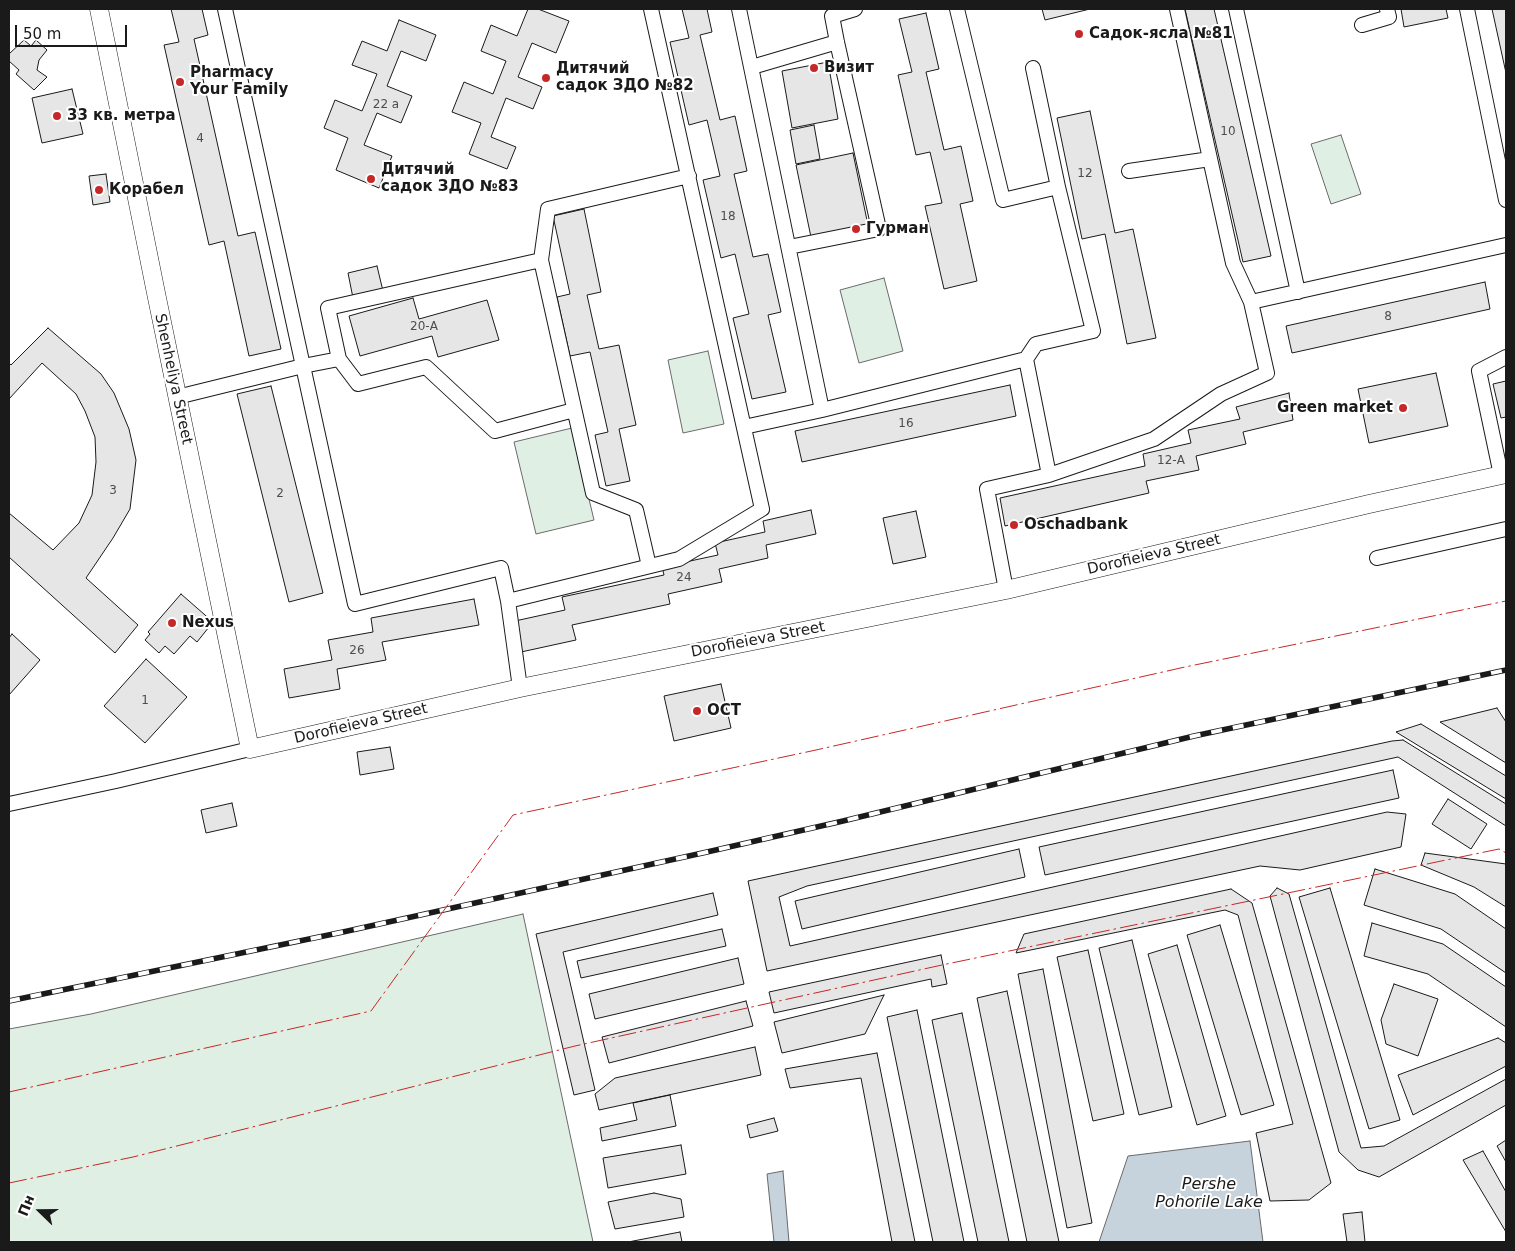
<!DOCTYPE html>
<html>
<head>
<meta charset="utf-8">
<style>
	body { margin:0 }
	#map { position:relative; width:1515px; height:1251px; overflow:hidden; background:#fff; font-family:"DejaVu Sans",sans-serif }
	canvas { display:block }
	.frame { position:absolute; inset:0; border:10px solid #1a1a1a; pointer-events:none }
	.north { position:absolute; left:15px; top:1186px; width:50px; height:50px; -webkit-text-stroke:4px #fff; paint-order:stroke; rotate:292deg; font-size:14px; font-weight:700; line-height:20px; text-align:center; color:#1a1a1a }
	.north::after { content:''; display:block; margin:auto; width:18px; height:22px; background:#1a1a1a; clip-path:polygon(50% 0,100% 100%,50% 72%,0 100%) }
	.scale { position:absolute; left:15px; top:25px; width:112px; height:22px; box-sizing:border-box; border:2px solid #1a1a1a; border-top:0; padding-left:6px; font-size:15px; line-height:18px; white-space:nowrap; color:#1a1a1a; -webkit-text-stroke:4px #fff; paint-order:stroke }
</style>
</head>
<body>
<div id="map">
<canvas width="1515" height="1251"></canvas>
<div class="frame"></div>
<div class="north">Пн</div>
<div class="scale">50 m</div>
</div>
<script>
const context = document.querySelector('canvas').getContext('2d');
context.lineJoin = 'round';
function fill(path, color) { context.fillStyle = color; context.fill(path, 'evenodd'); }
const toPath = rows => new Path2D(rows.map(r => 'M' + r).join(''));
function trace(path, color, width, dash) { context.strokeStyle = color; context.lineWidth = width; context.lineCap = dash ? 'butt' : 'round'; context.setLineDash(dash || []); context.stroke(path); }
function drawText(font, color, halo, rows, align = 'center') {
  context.font = font + ' "DejaVu Sans",sans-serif'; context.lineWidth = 4; context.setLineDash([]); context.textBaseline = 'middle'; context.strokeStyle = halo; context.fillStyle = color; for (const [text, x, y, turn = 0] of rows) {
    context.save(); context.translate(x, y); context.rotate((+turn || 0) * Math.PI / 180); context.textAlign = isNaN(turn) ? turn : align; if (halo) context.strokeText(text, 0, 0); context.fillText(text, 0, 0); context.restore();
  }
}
const green = toPath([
	[1341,135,1361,194,1331,204,1311,144,1341,135],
	[884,278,903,351,859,363,840,290,884,278],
	[708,351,724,424,683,433,668,360,708,351],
	[572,428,594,520,536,534,514,442,572,428],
	[523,914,593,1242,9,1242,9,1029,91,1014,523,914]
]);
const water = toPath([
	[1250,1141,1263,1242,1099,1242,1128,1156,1250,1141],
	[783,1171,789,1242,774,1242,767,1174,783,1171]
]);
const building = toPath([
	[171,9,202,9,208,35,194,39,238,236,255,232,281,349,249,356,224,241,209,245,164,45,179,42,171,9],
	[528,9,538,9,569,21,556,53,532,43,518,77,542,87,533,109,506,98,491,137,516,147,507,169,469,154,481,123,452,112,464,82,493,94,506,61,481,51,491,25,517,36,528,9],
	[682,9,707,9,712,32,700,35,720,120,735,116,747,171,734,174,753,257,768,254,781,312,768,315,786,392,752,399,733,318,749,314,735,254,721,258,703,180,720,176,707,120,689,125,670,42,689,38,682,9],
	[1042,9,1090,9,1045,20,1042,9],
	[1185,9,1214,9,1271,256,1243,262,1185,9],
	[1401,9,1446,9,1448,18,1404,27,1401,9],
	[1492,9,1506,9,1506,73,1492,9],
	[926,13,939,69,926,72,944,150,961,146,973,201,960,204,977,281,944,289,925,206,942,203,930,152,916,155,898,75,912,72,899,19,926,13],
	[399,20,436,35,426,61,401,51,387,86,412,96,401,123,377,113,364,145,392,156,379,188,336,170,348,138,324,128,335,100,362,111,377,74,352,65,362,41,387,51,399,20],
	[24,40,31,46,36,40,47,50,39,60,37,70,47,77,34,90,16,74,19,70,9,61,9,54,24,40],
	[828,62,838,119,792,128,782,71,828,62],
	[72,89,83,134,42,143,32,98,72,89],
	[1090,111,1115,233,1133,229,1156,338,1127,344,1105,234,1082,239,1057,118,1090,111],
	[814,125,820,159,796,164,790,130,814,125],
	[853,153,869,230,812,242,796,165,853,153],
	[106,174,110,202,93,205,89,176,106,174],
	[584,209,601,292,587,295,599,349,619,345,636,425,619,429,630,481,606,486,595,435,608,432,590,352,570,356,557,297,570,294,553,216,584,209],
	[377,266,383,291,353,298,348,273,377,266],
	[1485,282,1490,309,1292,353,1286,326,1485,282],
	[413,298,419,319,487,300,499,340,438,357,432,336,360,356,349,316,413,298],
	[48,328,101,374,114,393,129,429,136,460,130,509,113,538,86,578,138,625,115,653,9,557,9,513,53,550,79,523,92,495,96,462,95,437,85,411,76,394,42,363,9,399,9,363,11,365,48,328],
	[1436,373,1448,426,1369,443,1358,389,1436,373],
	[1506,381,1506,417,1501,418,1493,384,1506,381],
	[1010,385,1016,416,802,462,795,431,1010,385],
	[271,386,323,593,289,602,237,394,271,386],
	[1289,393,1293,420,1243,432,1246,444,1196,456,1199,470,1146,481,1149,493,1005,526,1000,498,1145,466,1143,454,1191,443,1188,430,1240,419,1236,407,1289,393],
	[811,510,816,534,766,545,768,558,719,569,722,582,668,594,670,604,572,625,576,640,521,652,515,621,565,610,562,597,664,575,662,567,718,555,715,543,765,532,763,521,811,510],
	[916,511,926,557,893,564,883,518,916,511],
	[181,594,213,622,197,642,190,636,174,654,165,646,159,653,145,640,150,634,148,632,181,594],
	[474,599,479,625,382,642,386,660,337,669,340,689,289,698,284,669,332,660,328,640,373,632,371,618,474,599],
	[12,634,40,660,9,695,9,638,12,634],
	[146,659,187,697,145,743,104,706,146,659],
	[721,684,731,728,674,741,664,696,721,684],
	[1497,708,1506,722,1506,763,1440,722,1497,708],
	[1421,724,1506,776,1506,799,1396,732,1421,724],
	[1403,740,1506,804,1506,826,1398,757,807,886,779,897,790,946,1387,812,1406,814,1401,847,1300,870,1260,866,767,971,748,881,1392,741,1403,740],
	[390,747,394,769,360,775,357,752,390,747],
	[1393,770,1399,798,1045,875,1039,847,1393,770],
	[1448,799,1487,824,1471,849,1432,824,1448,799],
	[232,803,237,826,206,833,201,810,232,803],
	[1019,849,1025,877,802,929,795,901,1019,849],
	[1425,853,1506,864,1506,907,1474,887,1421,865,1425,853],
	[1375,869,1455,894,1506,929,1506,973,1441,929,1364,905,1375,869],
	[1277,888,1289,894,1361,1148,1384,1146,1506,1079,1506,1105,1379,1177,1358,1170,1339,1152,1270,896,1277,888],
	[1330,888,1400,1120,1369,1129,1299,897,1330,888],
	[1231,889,1252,903,1331,1183,1309,1200,1270,1201,1256,1133,1293,1124,1238,915,1225,910,1016,953,1024,934,1231,889],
	[713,893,718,915,563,952,595,1090,574,1095,536,934,713,893],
	[1372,923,1443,944,1506,987,1506,1027,1428,974,1364,956,1372,923],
	[1220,925,1274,1105,1241,1115,1187,935,1220,925],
	[722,929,726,946,581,978,577,961,722,929],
	[1132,940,1172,1107,1139,1115,1099,948,1132,940],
	[1177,945,1226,1116,1197,1125,1148,954,1177,945],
	[1088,950,1124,1114,1093,1121,1057,957,1088,950],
	[941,955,947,984,932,987,931,979,774,1013,769,992,941,955],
	[738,958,744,984,595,1019,589,994,738,958],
	[1043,969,1092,1223,1067,1228,1018,974,1043,969],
	[1394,984,1438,999,1418,1056,1386,1044,1381,1020,1394,984],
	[1007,991,1059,1242,1027,1242,977,998,1007,991],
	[884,995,865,1034,782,1053,774,1022,884,995],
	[746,1001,753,1026,609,1063,602,1037,746,1001],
	[917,1010,964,1242,933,1242,887,1017,917,1010],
	[962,1013,1009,1242,978,1242,932,1020,962,1013],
	[1498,1038,1506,1043,1506,1066,1413,1115,1398,1075,1498,1038],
	[755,1047,761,1075,599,1110,595,1094,615,1078,755,1047],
	[877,1053,915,1242,892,1242,861,1078,790,1088,785,1069,877,1053],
	[670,1095,676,1126,602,1141,600,1128,637,1120,633,1103,670,1095],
	[774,1118,778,1131,750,1138,747,1125,774,1118],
	[1506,1140,1506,1162,1497,1146,1506,1140],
	[681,1145,686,1174,608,1188,603,1158,681,1145],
	[1483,1151,1506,1192,1506,1232,1463,1160,1483,1151],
	[654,1193,681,1199,684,1217,615,1229,608,1202,654,1193],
	[1362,1212,1365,1242,1347,1242,1343,1214,1362,1212],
	[680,1232,682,1242,628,1242,680,1232]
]);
const minor = toPath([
	[225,9,355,604,501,568,508,601],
	[739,9,822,410],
	[957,9,1003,200,1058,187,1093,331,1036,344,1026,359],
	[1177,9,1233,263,1251,302],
	[1236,9,1298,292],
	[1467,9,1506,200],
	[1362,25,1389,17,1387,9],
	[752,67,837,42],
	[1033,68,1058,187],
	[1129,171,1210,159],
	[789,247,879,229,837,42,832,16,855,9],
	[541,260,548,209,689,176],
	[339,359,358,384,426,367,495,431,574,410],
	[177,397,303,366,339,359,328,308,541,260,593,493,636,510,649,566],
	[744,427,822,410,1026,359,1049,475,987,489,1006,590],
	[1049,475,1154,439,1221,394,1267,373,1251,302,1506,245],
	[1501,475,1479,371,1506,357],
	[1377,558,1506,529],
	[520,688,508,601,679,559,762,509,651,9],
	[9,804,116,781,250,749]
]);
const tertiary = toPath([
	[99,9,156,293,250,749,520,688,1006,590,1369,504,1506,474]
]);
const rail = toPath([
	[9,1001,343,932,707,852,843,821,1194,736,1506,670]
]);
const power = toPath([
	[9,1092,371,1011,513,815,816,750,1185,667,1506,601],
	[9,1183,133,1157,575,1046,942,965,1499,849,1506,853]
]);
const markers = [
	[1079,34,5,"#c62828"],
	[814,68,5,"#c62828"],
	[546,78,5,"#c62828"],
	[180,82,5,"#c62828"],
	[57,116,5,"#c62828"],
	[371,179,5,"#c62828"],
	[99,190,5,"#c62828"],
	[856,229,5,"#c62828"],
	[1403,408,5,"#c62828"],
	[1014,525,5,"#c62828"],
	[172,623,5,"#c62828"],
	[697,711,5,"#c62828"]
];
const numberNames = [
	["22 а",386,105],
	["10",1228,132],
	["4",200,139],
	["12",1085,174],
	["18",728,217],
	["8",1388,317],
	["20-А",424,327],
	["16",906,424],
	["12-А",1171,461],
	["3",113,491],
	["2",280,494],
	["24",684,578],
	["26",357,651],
	["1",145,701]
];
const poiNames = [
	["Садок-ясла №81",1089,34],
	["Визит",824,68],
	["Дитячий",556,69],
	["садок ЗДО №82",556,86],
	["Pharmacy",190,73],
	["Your Family",190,90],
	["33 кв. метра",67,116],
	["Дитячий",381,170],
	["садок ЗДО №83",381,187],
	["Корабел",109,190],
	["Гурман",866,229],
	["Green market",1393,408,"right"],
	["Oschadbank",1024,525],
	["Nexus",182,623],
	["ОСТ",707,711]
];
const streetNames = [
	["Shenheliya Street",173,379,78],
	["Dorofieieva Street",1154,555,-13],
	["Dorofieieva Street",758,640,-11],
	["Dorofieieva Street",361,724,-13]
];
const waterNames = [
	["Pershe",1209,1185],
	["Pohorile Lake",1209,1203]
];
fill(green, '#e0efe3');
trace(green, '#6a6a6a', 1);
fill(water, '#c6d2dc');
trace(water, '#6a6a6a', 1);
fill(building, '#e6e6e6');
trace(building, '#1a1a1a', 1);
trace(minor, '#1a1a1a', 16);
trace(tertiary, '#1a1a1a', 19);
trace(minor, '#fff', 14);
trace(tertiary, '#fff', 18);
trace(rail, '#1a1a1a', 5.5);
trace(rail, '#fff', 4, [11]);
trace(power, '#c62828', 1, [18, 4, 2.5, 4]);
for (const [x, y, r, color] of markers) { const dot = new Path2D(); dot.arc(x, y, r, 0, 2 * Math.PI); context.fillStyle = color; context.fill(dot); trace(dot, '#fff', 2); }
drawText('12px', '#4d4d4d', null, numberNames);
drawText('bold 15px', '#1a1a1a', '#fff', poiNames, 'left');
drawText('15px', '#1a1a1a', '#fff', streetNames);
drawText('italic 16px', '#1a1a1a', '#fff', waterNames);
</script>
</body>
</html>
